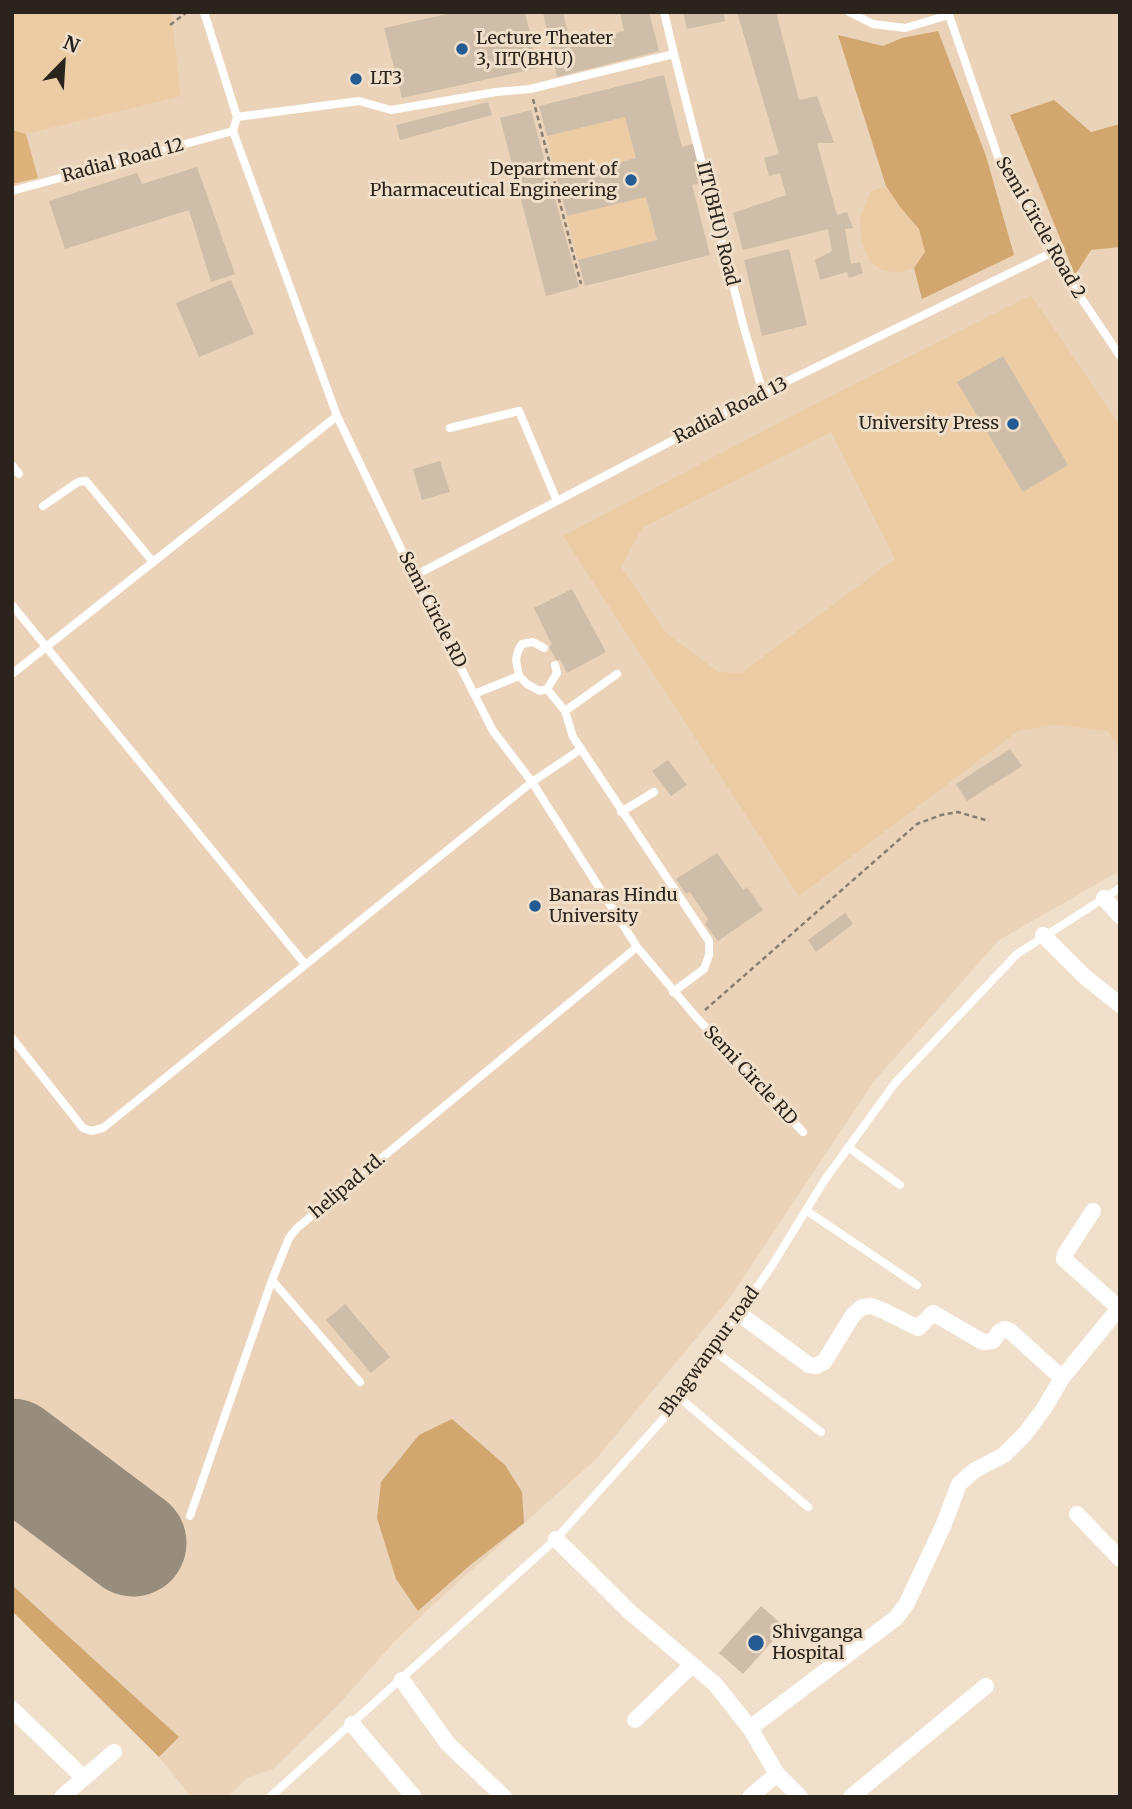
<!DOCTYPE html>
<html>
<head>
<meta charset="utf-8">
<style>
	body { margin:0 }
	#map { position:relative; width:1132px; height:1809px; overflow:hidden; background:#f0dfca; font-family:Merriweather,serif }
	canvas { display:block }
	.frame { position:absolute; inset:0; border:14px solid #2b241c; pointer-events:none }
	.north { position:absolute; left:28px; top:28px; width:70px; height:70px; -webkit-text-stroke:5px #f0dfca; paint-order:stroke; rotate:24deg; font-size:19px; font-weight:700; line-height:28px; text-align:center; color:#2b241c }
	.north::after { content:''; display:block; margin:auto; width:24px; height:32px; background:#2b241c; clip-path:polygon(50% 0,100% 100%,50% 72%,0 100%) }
</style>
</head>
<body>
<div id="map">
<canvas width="1132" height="1809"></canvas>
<div class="frame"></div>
<div class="north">N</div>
</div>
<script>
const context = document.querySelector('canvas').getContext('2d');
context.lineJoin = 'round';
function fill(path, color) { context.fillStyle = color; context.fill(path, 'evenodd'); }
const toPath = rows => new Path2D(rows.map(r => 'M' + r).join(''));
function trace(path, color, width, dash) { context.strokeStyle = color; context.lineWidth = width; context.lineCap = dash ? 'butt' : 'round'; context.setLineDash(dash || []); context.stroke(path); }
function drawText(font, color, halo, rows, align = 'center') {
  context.font = font + ' Merriweather,serif'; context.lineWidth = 6; context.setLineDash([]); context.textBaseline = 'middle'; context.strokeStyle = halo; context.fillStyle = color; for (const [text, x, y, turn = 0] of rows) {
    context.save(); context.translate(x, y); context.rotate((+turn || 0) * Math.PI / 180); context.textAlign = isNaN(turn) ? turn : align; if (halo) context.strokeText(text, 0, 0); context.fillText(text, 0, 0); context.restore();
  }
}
const built = toPath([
	[12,12,1120,12,1120,869,1116,873,999,940,875,1080,732,1295,596,1459,424,1613,392,1644,342,1701,273,1769,247,1778,228,1797,191,1797,159,1757,12,1611]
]);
const green = toPath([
	[12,12,171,12,181,96,26,134,12,130],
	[625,117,636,158,557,178,547,136],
	[886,186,900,207,919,229,926,252,914,268,900,272,884,271,870,262,862,243,860,217,871,191],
	[646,197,657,240,578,260,567,216],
	[1031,295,1120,426,1120,750,1108,731,1055,725,1019,730,799,896,563,536,815,404],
	[831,432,895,559,741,673,718,672,666,633,621,567,642,528]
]);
const forest = toPath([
	[938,31,986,156,1014,255,922,299,914,268,925,252,919,229,900,207,886,186,838,35,883,46,902,38],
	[1054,100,1091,132,1120,124,1120,247,1091,250,1075,275,1010,115],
	[452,1419,505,1465,522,1492,524,1523,469,1566,418,1611,396,1579,377,1518,381,1482,419,1435],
	[12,1585,179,1737,159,1757,12,1611]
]);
const water = toPath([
	[12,130,26,134,38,178,12,184]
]);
const runway = toPath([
	[12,1452,133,1543]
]);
const building = toPath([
	[456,12,525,12,538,68,402,98,384,28],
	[543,12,563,12,570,43,624,31,620,12,649,12,659,51,557,77],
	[683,12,723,12,725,21,687,29],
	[737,12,776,12,799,100,817,96,834,143,817,143,837,215,847,212,853,228,845,229,851,264,860,262,863,273,849,278,847,272,820,280,815,260,832,251,828,229,743,250,733,213,786,195,780,173,769,176,764,158,779,154],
	[664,75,682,147,696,143,705,182,692,185,710,255,585,286,578,260,657,240,646,197,567,216,557,178,636,158,625,117,547,136,539,106],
	[488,102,492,115,400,140,396,125],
	[531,110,579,287,546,296,500,118],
	[197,167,235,274,211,282,189,210,65,249,49,201,137,173,142,184],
	[789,249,807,325,762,336,744,260],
	[231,280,254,334,199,357,176,303],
	[1003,356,1068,465,1023,492,957,382],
	[440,461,450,492,422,500,413,469],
	[572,589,606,652,567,673,560,659,557,661,549,647,552,645,534,608],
	[1010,749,1022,766,967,801,956,784],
	[668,760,687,785,671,796,652,771],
	[717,853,743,890,747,887,763,910,718,941,705,924,708,919,690,892,686,894,676,879],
	[845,913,853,924,816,952,808,940],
	[345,1304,390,1357,371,1373,326,1320],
	[761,1606,785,1627,743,1674,719,1653]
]);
const path = toPath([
	[170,25,187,12],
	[533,99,581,284],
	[705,1010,917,824,941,815,958,812,989,821]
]);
const service = toPath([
	[204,12,237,117,233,131,337,416,414,576,493,731,532,782,637,947,696,1017,803,1132],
	[664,12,674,54],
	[849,12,873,24,905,28,949,15],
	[948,12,998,157,1051,253,1120,356],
	[237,117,359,101,391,110,496,92,530,89,674,54,744,328,763,393],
	[12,191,233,131],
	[450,428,519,411,557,501],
	[12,465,19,474],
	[43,506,78,482,86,481,153,562],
	[414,576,763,393,1051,253],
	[12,605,304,963],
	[12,674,337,416],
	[519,676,516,660,518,651,522,644,533,642,544,648],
	[547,689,557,673,555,665],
	[474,694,519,676,527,684,540,691,547,689,565,711,617,674],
	[565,711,573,737,709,941,709,955,704,969,673,992],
	[621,812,654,792],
	[12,1038,83,1128,91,1131,103,1128,532,782,581,749],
	[848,1147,900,1185],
	[807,1211,917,1285],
	[272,1280,360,1382],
	[713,1350,821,1432],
	[681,1399,808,1507],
	[190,1516,272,1280,289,1238,297,1228,637,947],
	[270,1797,556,1539,681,1399,773,1264,824,1181,895,1083,1017,954,1120,888]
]);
const minor = toPath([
	[1104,898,1120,916],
	[1043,935,1084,976,1120,1005],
	[1093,1211,1065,1254,1064,1259,1119,1308],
	[738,1313,809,1365,816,1366,824,1362,853,1315,862,1307,871,1306,882,1310,918,1328,933,1313,983,1342,993,1341,999,1332,1005,1329,1010,1331,1062,1378],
	[1077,1514,1120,1559],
	[556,1539,631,1613,715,1684,750,1728,777,1774,800,1797],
	[402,1680,448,1744,504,1797],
	[12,1709,84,1778],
	[635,1720,691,1666],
	[352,1724,414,1797],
	[750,1728,896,1618,907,1603,944,1524,959,1484,975,1470,1004,1455,1025,1434,1045,1407,1062,1378,1120,1307],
	[62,1797,114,1752],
	[750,1797,777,1774],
	[851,1797,986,1686]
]);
const markers = [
	[462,49,7,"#255b93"],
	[356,79,7,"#255b93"],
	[631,180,7,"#255b93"],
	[1013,424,7,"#255b93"],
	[535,906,7,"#255b93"],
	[756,1643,9,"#255b93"]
];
const poiNames = [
	["Lecture Theater",476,39],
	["3, IIT(BHU)",476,60],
	["LT3",370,79],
	["Department of",617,170,"right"],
	["Pharmaceutical Engineering",617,191,"right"],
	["University Press",999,424,"right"],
	["Banaras Hindu",549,896],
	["University",549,917],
	["Shivganga",772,1633],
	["Hospital",772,1654]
];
const streetNames = [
	["Radial Road 12",123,161,-15],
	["IIT(BHU) Road",717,224,76],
	["Semi Circle Road 2",1040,228,60],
	["Radial Road 13",731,411,-27],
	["Semi Circle RD",432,610,63],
	["Semi Circle RD",750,1076,47],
	["helipad rd.",348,1186,-40],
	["Bhagwanpur road",710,1352,-54]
];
fill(built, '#ead3b8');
fill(green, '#eccca5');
fill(forest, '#d1a66f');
fill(water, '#deb27b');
trace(runway, '#988c7d', 107);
fill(building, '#cebda9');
trace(path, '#897d6f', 2.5, [5, 3.5]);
trace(service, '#fff', 8);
trace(minor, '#fff', 16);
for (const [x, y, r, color] of markers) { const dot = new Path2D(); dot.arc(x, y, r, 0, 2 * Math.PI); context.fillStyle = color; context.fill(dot); trace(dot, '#f0dfca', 2.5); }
drawText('18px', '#2b241c', '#f0dfca', poiNames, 'left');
drawText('18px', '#2b241c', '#f0dfca', streetNames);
</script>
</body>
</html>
